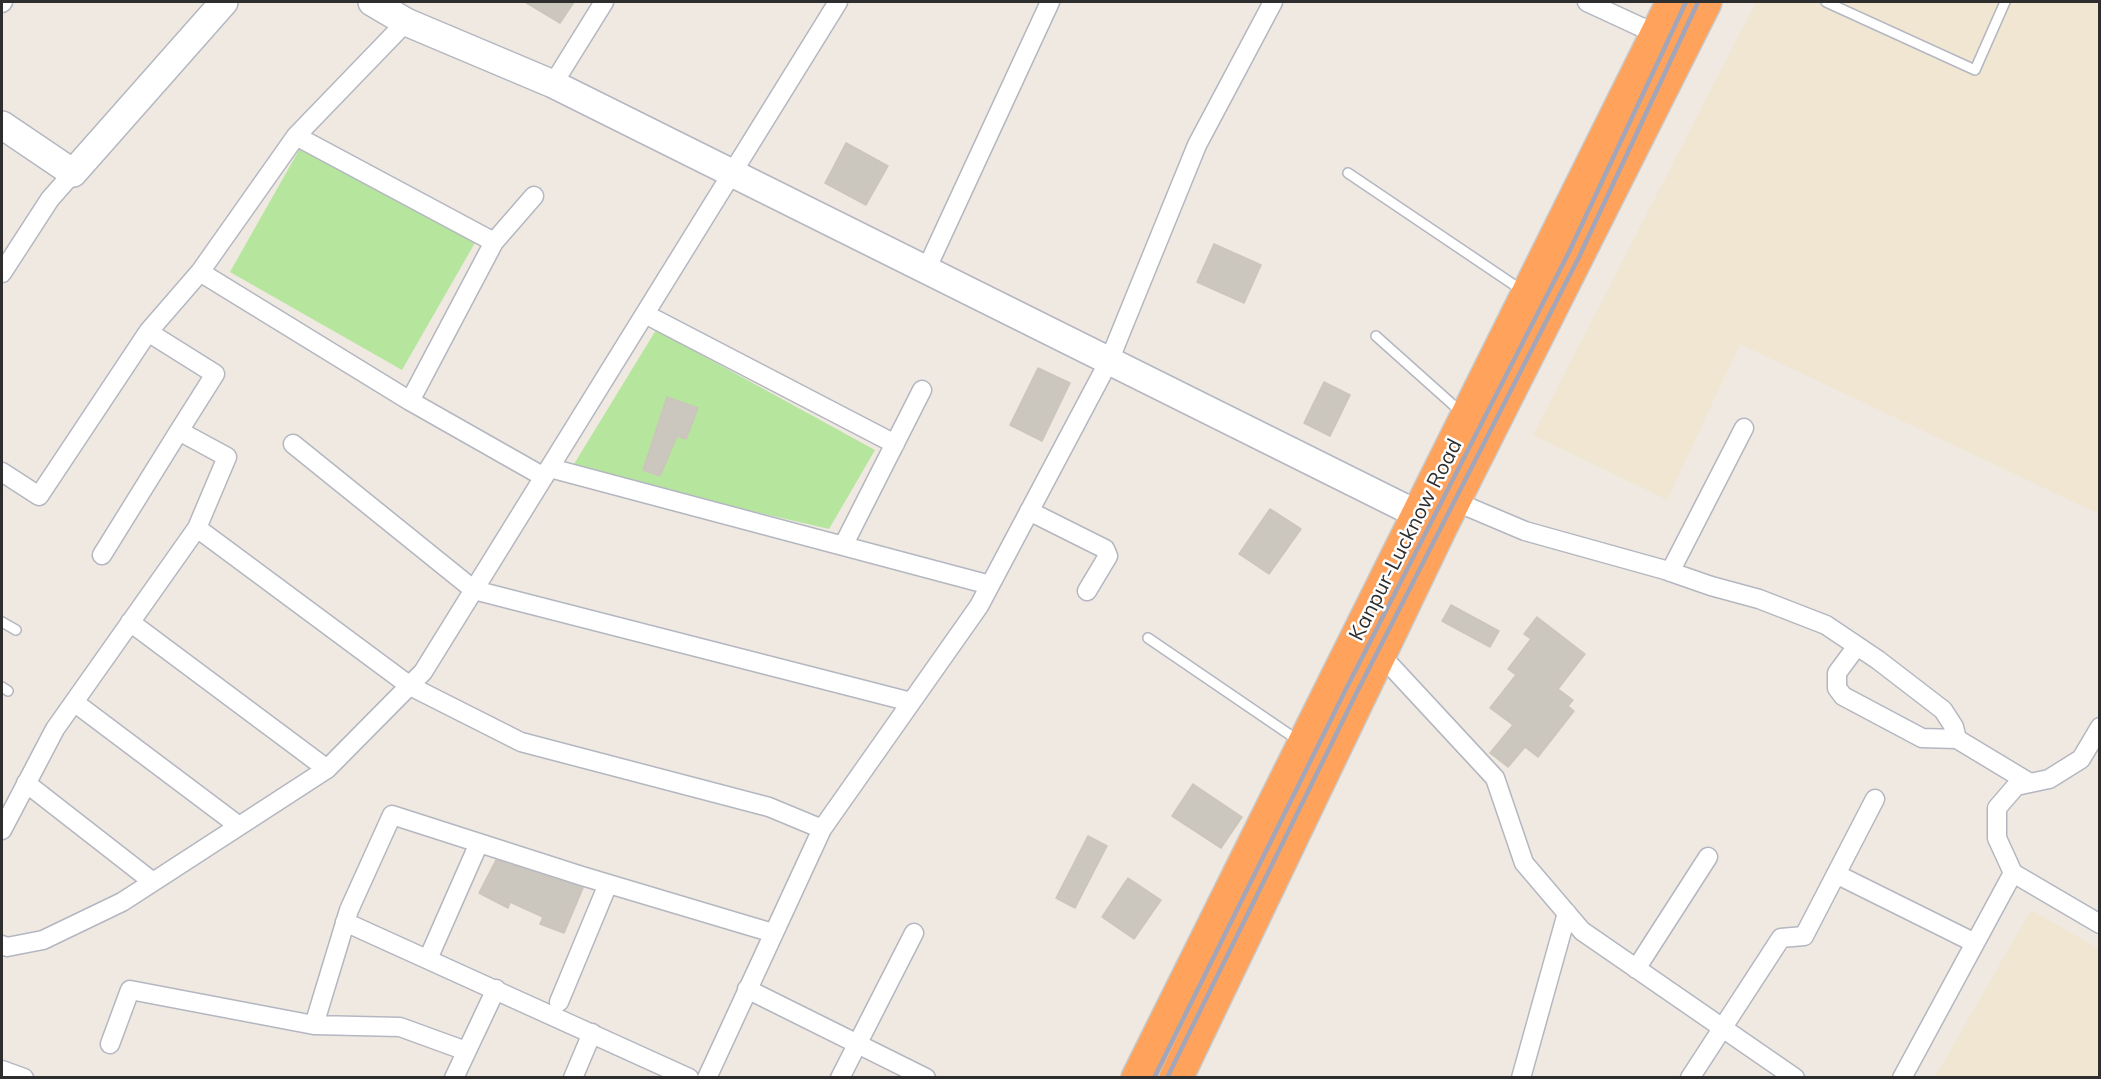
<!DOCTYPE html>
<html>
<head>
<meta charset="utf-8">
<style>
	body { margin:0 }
	#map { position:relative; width:2101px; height:1079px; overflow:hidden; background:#efe9e1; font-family:Mulish,sans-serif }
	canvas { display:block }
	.frame { position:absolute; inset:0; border:3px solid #2e2e2e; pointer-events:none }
</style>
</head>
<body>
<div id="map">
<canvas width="2101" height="1079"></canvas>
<div class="frame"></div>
</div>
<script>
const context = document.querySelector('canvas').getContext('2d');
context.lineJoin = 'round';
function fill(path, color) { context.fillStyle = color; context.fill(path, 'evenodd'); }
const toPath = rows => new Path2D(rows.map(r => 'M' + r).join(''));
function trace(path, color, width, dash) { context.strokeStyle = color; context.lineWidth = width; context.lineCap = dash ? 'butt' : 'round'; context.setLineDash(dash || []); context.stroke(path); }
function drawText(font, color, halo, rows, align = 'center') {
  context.font = font + ' Mulish,sans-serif'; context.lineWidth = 5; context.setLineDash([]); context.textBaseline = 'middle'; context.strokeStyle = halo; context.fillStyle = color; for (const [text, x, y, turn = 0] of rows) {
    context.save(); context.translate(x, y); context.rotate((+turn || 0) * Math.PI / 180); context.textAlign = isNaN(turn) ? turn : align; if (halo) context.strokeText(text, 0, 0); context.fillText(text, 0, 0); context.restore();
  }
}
const education = toPath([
	[1756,2,2099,2,2099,514,1740,344,1667,500,1533,435],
	[2031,910,2099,949,2099,1077,1935,1077]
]);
const green = toPath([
	[303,143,476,241,402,370,230,272],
	[656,330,875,450,829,529,571,469]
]);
const building = toPath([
	[525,2,574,2,560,23,525,2],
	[846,143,888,166,866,205,825,183,846,143],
	[1214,244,1261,265,1244,303,1197,282,1214,244],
	[1038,368,1070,383,1042,441,1010,425,1038,368],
	[1324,382,1350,395,1330,436,1304,423,1324,382],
	[667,397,698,408,686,439,677,436,660,476,643,470,667,397],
	[1270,509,1301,529,1269,574,1239,554,1270,509],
	[1451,605,1499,631,1490,647,1442,621,1451,605],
	[1537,617,1585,654,1558,689,1573,700,1568,706,1574,711,1538,757,1525,747,1508,767,1490,753,1513,725,1490,708,1516,675,1508,669,1531,639,1524,634,1537,617],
	[1193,784,1242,817,1221,848,1172,816,1193,784],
	[1088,836,1107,846,1075,908,1056,898,1088,836],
	[496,860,583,888,564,933,540,924,543,917,510,902,508,908,479,893,496,860],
	[1128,878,1161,900,1134,939,1102,917,1128,878]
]);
const lane = toPath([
	[1826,2,1975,70,2005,2],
	[1348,173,1523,291],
	[1376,336,1461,412],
	[2,622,16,630],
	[1148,638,1299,741],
	[2,687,8,691]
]);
const street = toPath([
	[1587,2,1656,34],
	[2,3,3,2],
	[553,84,604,2],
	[296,136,494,242],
	[926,270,1050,2],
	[200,272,410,401,544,477],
	[2,273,50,199,73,173],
	[645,314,895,444],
	[148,332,215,374,179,431],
	[410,401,494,242,534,196],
	[293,444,474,590,911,702],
	[550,468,990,585],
	[2,472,39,496,148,332,200,272,296,136,406,22],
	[1454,501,1525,531,1665,570,1711,586,1759,599,1826,625,1878,660,1943,710,1954,727,1957,739,2030,783],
	[1029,511,1105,549,1108,556,1087,591],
	[197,528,410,686,521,742,769,807,822,829],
	[843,546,922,390],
	[1670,572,1744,428],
	[130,622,327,769],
	[1857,646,1837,673,1837,688,1843,696,1922,738,1957,739],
	[1379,653,1495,778,1524,863,1582,931,1795,1078],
	[74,702,239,826],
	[26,783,153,882],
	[2,830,55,729,197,528,227,457,179,431,102,555],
	[2013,873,2100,924],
	[1836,874,1975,943],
	[345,922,689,1078],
	[2,945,7,947,43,940,122,902,153,882,327,769,423,672,838,2],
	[428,959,479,843],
	[1636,969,1708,857],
	[747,989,926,1078],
	[559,1002,608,884],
	[314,1025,349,910,392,815,582,876,773,933],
	[110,1044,130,990,314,1025,400,1027,466,1051],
	[2,1070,24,1078],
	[454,1078,496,989],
	[573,1078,592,1033],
	[707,1078,822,829,979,606,1109,361,1197,145,1273,2],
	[840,1078,914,933],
	[1521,1078,1567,913],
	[1690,1078,1781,938,1804,936,1875,799],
	[1902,1078,2013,873,1997,838,1997,808,2016,786,2049,779,2081,759,2100,727]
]);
const secondary = toPath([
	[372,2,406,22,553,84,1437,524],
	[2,125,73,173,224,2]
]);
const highway = toPath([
	[1138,1078,1673,2],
	[1176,1078,1441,526,1705,2]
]);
const rail = toPath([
	[1154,1078,1346,689,1569,252,1686,2],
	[1167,1078,1356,694,1579,257,1698,2]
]);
const streetNames = [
	["Kanpur-Lucknow Road",1406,540,-63]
];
fill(education, '#f0e6d1');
fill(green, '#b6e59e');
fill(building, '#cbc7bf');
trace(building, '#cbc5ba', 1.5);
trace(lane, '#b4b7c1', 12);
trace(street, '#b4b7c1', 21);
trace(secondary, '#b4b7c1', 30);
trace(highway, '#c9c9c9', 36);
trace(lane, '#fff', 9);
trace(street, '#fff', 18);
trace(secondary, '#fff', 27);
trace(highway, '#ffa35c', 33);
trace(rail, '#a3a6b8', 4.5);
drawText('21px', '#2e2e2e', '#fff', streetNames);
</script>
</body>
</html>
